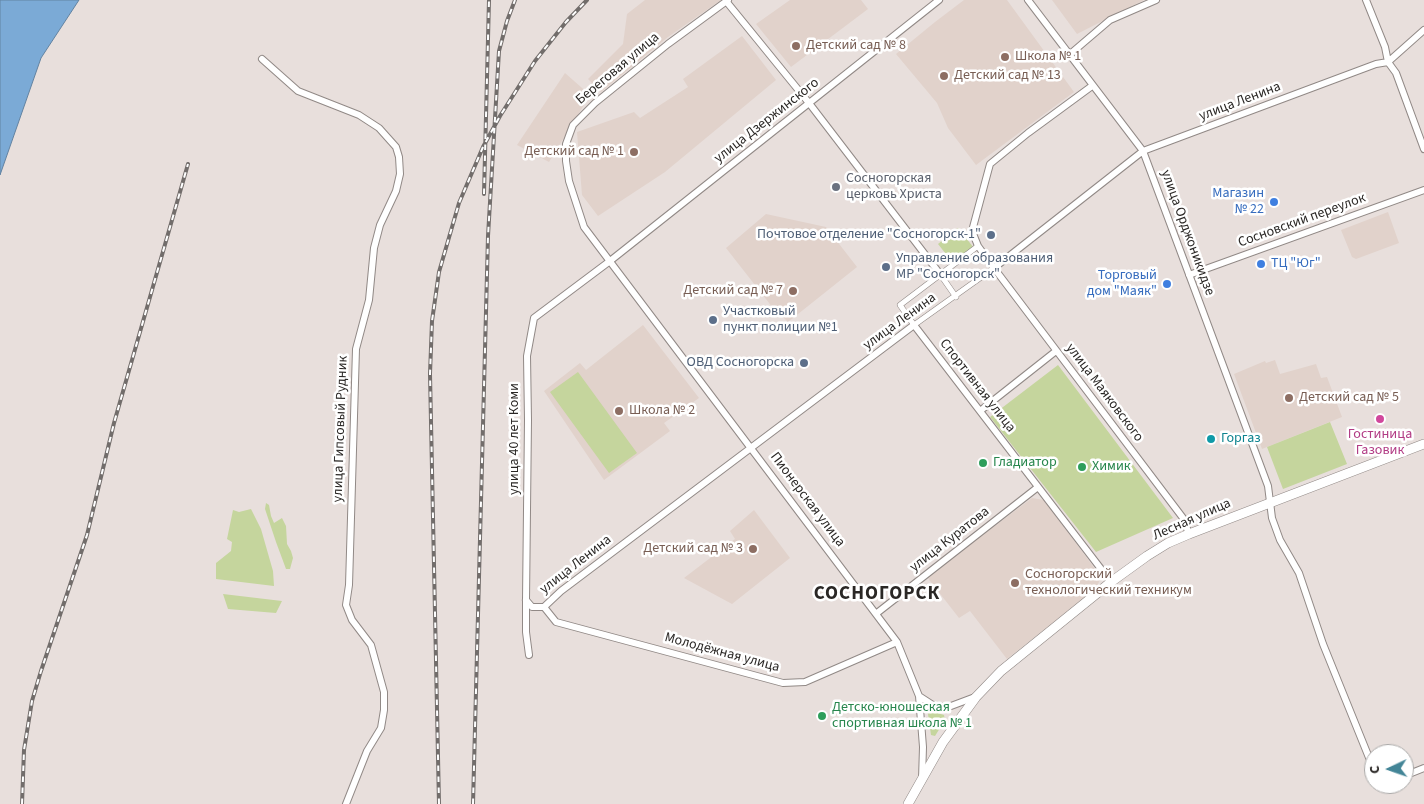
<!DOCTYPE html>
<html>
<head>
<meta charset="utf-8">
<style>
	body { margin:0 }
	#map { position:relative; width:1424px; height:804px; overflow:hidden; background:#e8dfdc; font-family:"Source Sans 3",sans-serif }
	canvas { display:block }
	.north { position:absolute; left:1364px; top:744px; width:50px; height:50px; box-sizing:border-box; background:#fff; border:1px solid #aaa9a8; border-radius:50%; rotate:267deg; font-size:14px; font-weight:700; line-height:20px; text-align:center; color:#2a2725 }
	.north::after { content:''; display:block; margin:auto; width:18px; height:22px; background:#438597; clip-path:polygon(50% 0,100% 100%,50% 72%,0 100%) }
</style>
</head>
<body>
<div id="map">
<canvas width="1424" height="804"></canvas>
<div class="north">С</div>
</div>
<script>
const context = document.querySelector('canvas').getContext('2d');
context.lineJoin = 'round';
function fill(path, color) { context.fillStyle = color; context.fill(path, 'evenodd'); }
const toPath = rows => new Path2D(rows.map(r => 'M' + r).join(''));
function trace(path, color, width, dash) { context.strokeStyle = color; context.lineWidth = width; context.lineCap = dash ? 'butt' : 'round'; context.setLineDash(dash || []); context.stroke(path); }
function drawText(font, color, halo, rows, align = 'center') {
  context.font = font + ' "Source Sans 3",sans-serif'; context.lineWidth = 5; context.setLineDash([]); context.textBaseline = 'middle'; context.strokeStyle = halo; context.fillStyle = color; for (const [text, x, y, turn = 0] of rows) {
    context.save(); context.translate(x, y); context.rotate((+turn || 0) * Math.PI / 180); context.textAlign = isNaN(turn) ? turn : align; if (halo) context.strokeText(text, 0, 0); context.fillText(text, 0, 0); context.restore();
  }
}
const built = toPath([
	[645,0,721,0,668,37,601,92,588,79,623,44,627,14],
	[790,0,861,0,868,9,791,67,756,24],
	[964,0,1007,0,1074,92,976,165,948,128,937,103,896,54,935,22],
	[1052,0,1144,0,1077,34],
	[742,36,776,80,665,172,598,216,582,195,577,132,634,112,640,118,688,87,683,79],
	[565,73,590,95,549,162,517,145],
	[1388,212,1399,243,1356,259,1352,257,1341,230],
	[766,214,826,227,857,267,788,322,782,316,780,317,726,248],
	[643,325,699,398,664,423,670,431,604,480,544,391,580,363,586,370],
	[1275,360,1280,374,1316,364,1321,378,1327,377,1342,417,1262,449,1234,374,1265,361,1266,363],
	[1032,498,1044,500,1101,577,1096,589,1007,659,970,611,959,618,927,577],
	[754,510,790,558,732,604,684,578,735,539,730,531]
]);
const green = toPath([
	[958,228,974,248,953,263,938,244],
	[1058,365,1173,518,1096,552,990,417],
	[578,372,637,453,609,473,550,392],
	[1330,422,1347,464,1283,489,1267,447],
	[266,503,269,505,271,516,274,523,282,518,286,526,287,544,291,551,293,558,290,569,286,569,276,542,265,509],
	[251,509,261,529,273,571,274,586,216,579,216,563,231,551,232,542,227,539,233,510,239,512],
	[223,594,282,601,276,613,228,609],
	[931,711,944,715,945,720,935,736,931,735,928,714]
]);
const water = toPath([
	[0,0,79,0,41,58,0,175,0,0]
]);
const pedestrian = toPath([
	[978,246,900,305,914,325,994,268],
	[940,274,956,297]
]);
const minor = toPath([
	[728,0,668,44,595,103,573,125,566,144,566,161,569,181,584,227,897,642,919,696,923,747,922,779],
	[1028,0,1143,151,1268,486,1272,518,1280,540,1299,573,1323,644,1374,770],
	[1366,0,1385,47,1388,62,1396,73,1424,149],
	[726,1,809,103,940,274],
	[1069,55,1110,20,1156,0],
	[262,59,298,91,359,115,379,128,396,147,399,157,400,174,396,191,380,225,374,248,369,300,356,349,349,585,346,605,352,620,371,645,384,692,384,710,381,728,367,751,346,804],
	[1092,86,1028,133,990,164,972,231,978,246,994,268,1183,518,1189,534],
	[994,268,1143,151,1376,64,1388,62,1424,30],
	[1189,275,1424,190],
	[980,411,1056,351],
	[526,600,532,607,544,607],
	[544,607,561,591,914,325,1111,582],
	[544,607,556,622,783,683,805,682,897,642],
	[877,613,1038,487],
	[529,655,526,632,526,600,528,420,527,356,534,318,610,261,939,0],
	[919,696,936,707,951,706,975,697],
	[1404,776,1424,768],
	[1379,784,1383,784]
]);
const secondary = toPath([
	[908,804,943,742,976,697,1001,671,1111,582,1147,556,1168,543,1189,534,1424,444]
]);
const rail = toPath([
	[484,194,489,0],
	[22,804,24,750,32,701,41,671,87,535,114,423,188,164],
	[439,804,430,374,432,321,439,272,459,203,483,147,500,116,535,61,566,22,587,0],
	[473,804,488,236,499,51,507,21,515,0]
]);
const markers = [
	[796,46,5,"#8d6e63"],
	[1005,57,5,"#8d6e63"],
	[944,76,5,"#8d6e63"],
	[634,152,5,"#8d6e63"],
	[836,187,5,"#6b7280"],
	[1274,202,5,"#3f7fe0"],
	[991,235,5,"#5c6f8a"],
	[1261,264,5,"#3f7fe0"],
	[886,267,5,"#5c6f8a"],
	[1167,284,5,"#3f7fe0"],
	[793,291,5,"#8d6e63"],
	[713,320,5,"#5c6f8a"],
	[804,363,5,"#5c6f8a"],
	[1289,398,5,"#8d6e63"],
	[619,411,5,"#8d6e63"],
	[1380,419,5,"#d1479c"],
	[1211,439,5,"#0f9aa8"],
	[983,463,5,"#2e9e5b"],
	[1082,467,5,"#2e9e5b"],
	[753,549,5,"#8d6e63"],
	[1015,583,5,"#8d6e63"],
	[822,716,5,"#2e9e5b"]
];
const educationNames = [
	["Детский сад № 8",806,46],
	["Школа № 1",1015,57],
	["Детский сад № 13",954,76],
	["Детский сад № 1",624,152,"right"],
	["Детский сад № 7",783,291,"right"],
	["Детский сад № 5",1299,398],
	["Школа № 2",629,411],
	["Детский сад № 3",743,549,"right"],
	["Сосногорский",1025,575],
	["технологический техникум",1025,591]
];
const streetNames = [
	["Береговая улица",618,69,-40],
	["улица Ленина",1240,102,-21],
	["улица Дзержинского",767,121,-38],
	["Сосновский переулок",1302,221,-20],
	["улица Орджоникидзе",1187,233,70],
	["улица Ленина",900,322,-36],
	["Спортивная улица",977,386,52],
	["улица Маяковского",1104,393,53],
	["улица Гипсовый Рудник",341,429,-88],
	["улица 40 лет Коми",515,439,-90],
	["Пионерская улица",807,500,53],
	["Лесная улица",1192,520,-24],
	["улица Куратова",950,540,-38],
	["улица Ленина",576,565,-38],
	["Молодёжная улица",722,653,15]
];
const worshipNames = [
	["Сосногорская",846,179],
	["церковь Христа",846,195]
];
const shopNames = [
	["Магазин",1264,194],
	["№ 22",1264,210],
	["ТЦ \"Юг\"",1271,264,"left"],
	["Торговый",1157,276],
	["дом \"Маяк\"",1157,292]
];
const serviceNames = [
	["Почтовое отделение \"Сосногорск-1\"",981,235],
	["Управление образования",896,259,"left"],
	["МР \"Сосногорск\"",896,275,"left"],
	["Участковый",723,312,"left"],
	["пункт полиции №1",723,328,"left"],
	["ОВД Сосногорска",794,363]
];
const hotelNames = [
	["Гостиница",1380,435],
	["Газовик",1380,451]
];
const cultureNames = [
	["Горгаз",1221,439]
];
const leisureNames = [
	["Гладиатор",993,463],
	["Химик",1092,467],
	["Детско-юношеская",832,708],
	["спортивная школа № 1",832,724]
];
const districtNames = [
	["СОСНОГОРСК",877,595]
];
fill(built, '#e1d2cb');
fill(green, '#c5d59d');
fill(water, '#7baad6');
trace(water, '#6383a1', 1);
trace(pedestrian, '#918986', 6);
trace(minor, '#918986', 8);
trace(secondary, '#918986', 10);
trace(pedestrian, '#fff', 5);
trace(minor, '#fff', 6);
trace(secondary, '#fff', 9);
trace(rail, '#726d6b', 4);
trace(rail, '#fff', 2, [5.5]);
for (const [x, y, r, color] of markers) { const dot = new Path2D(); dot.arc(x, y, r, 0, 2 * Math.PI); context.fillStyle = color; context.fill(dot); trace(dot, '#fff', 2); }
drawText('14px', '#785e54', '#fff', educationNames, 'left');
drawText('14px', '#2a2725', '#fff', streetNames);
drawText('14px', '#5b616d', '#fff', worshipNames, 'left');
drawText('14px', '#366cbe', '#fff', shopNames, 'right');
drawText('14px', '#4e5e75', '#fff', serviceNames, 'right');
drawText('14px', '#b23c85', '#fff', hotelNames);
drawText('14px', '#0d838f', '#fff', cultureNames, 'left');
drawText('14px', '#27864d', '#fff', leisureNames, 'left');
context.letterSpacing = '1px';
drawText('bold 19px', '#2a2725', '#fff', districtNames);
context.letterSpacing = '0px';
</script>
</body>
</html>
